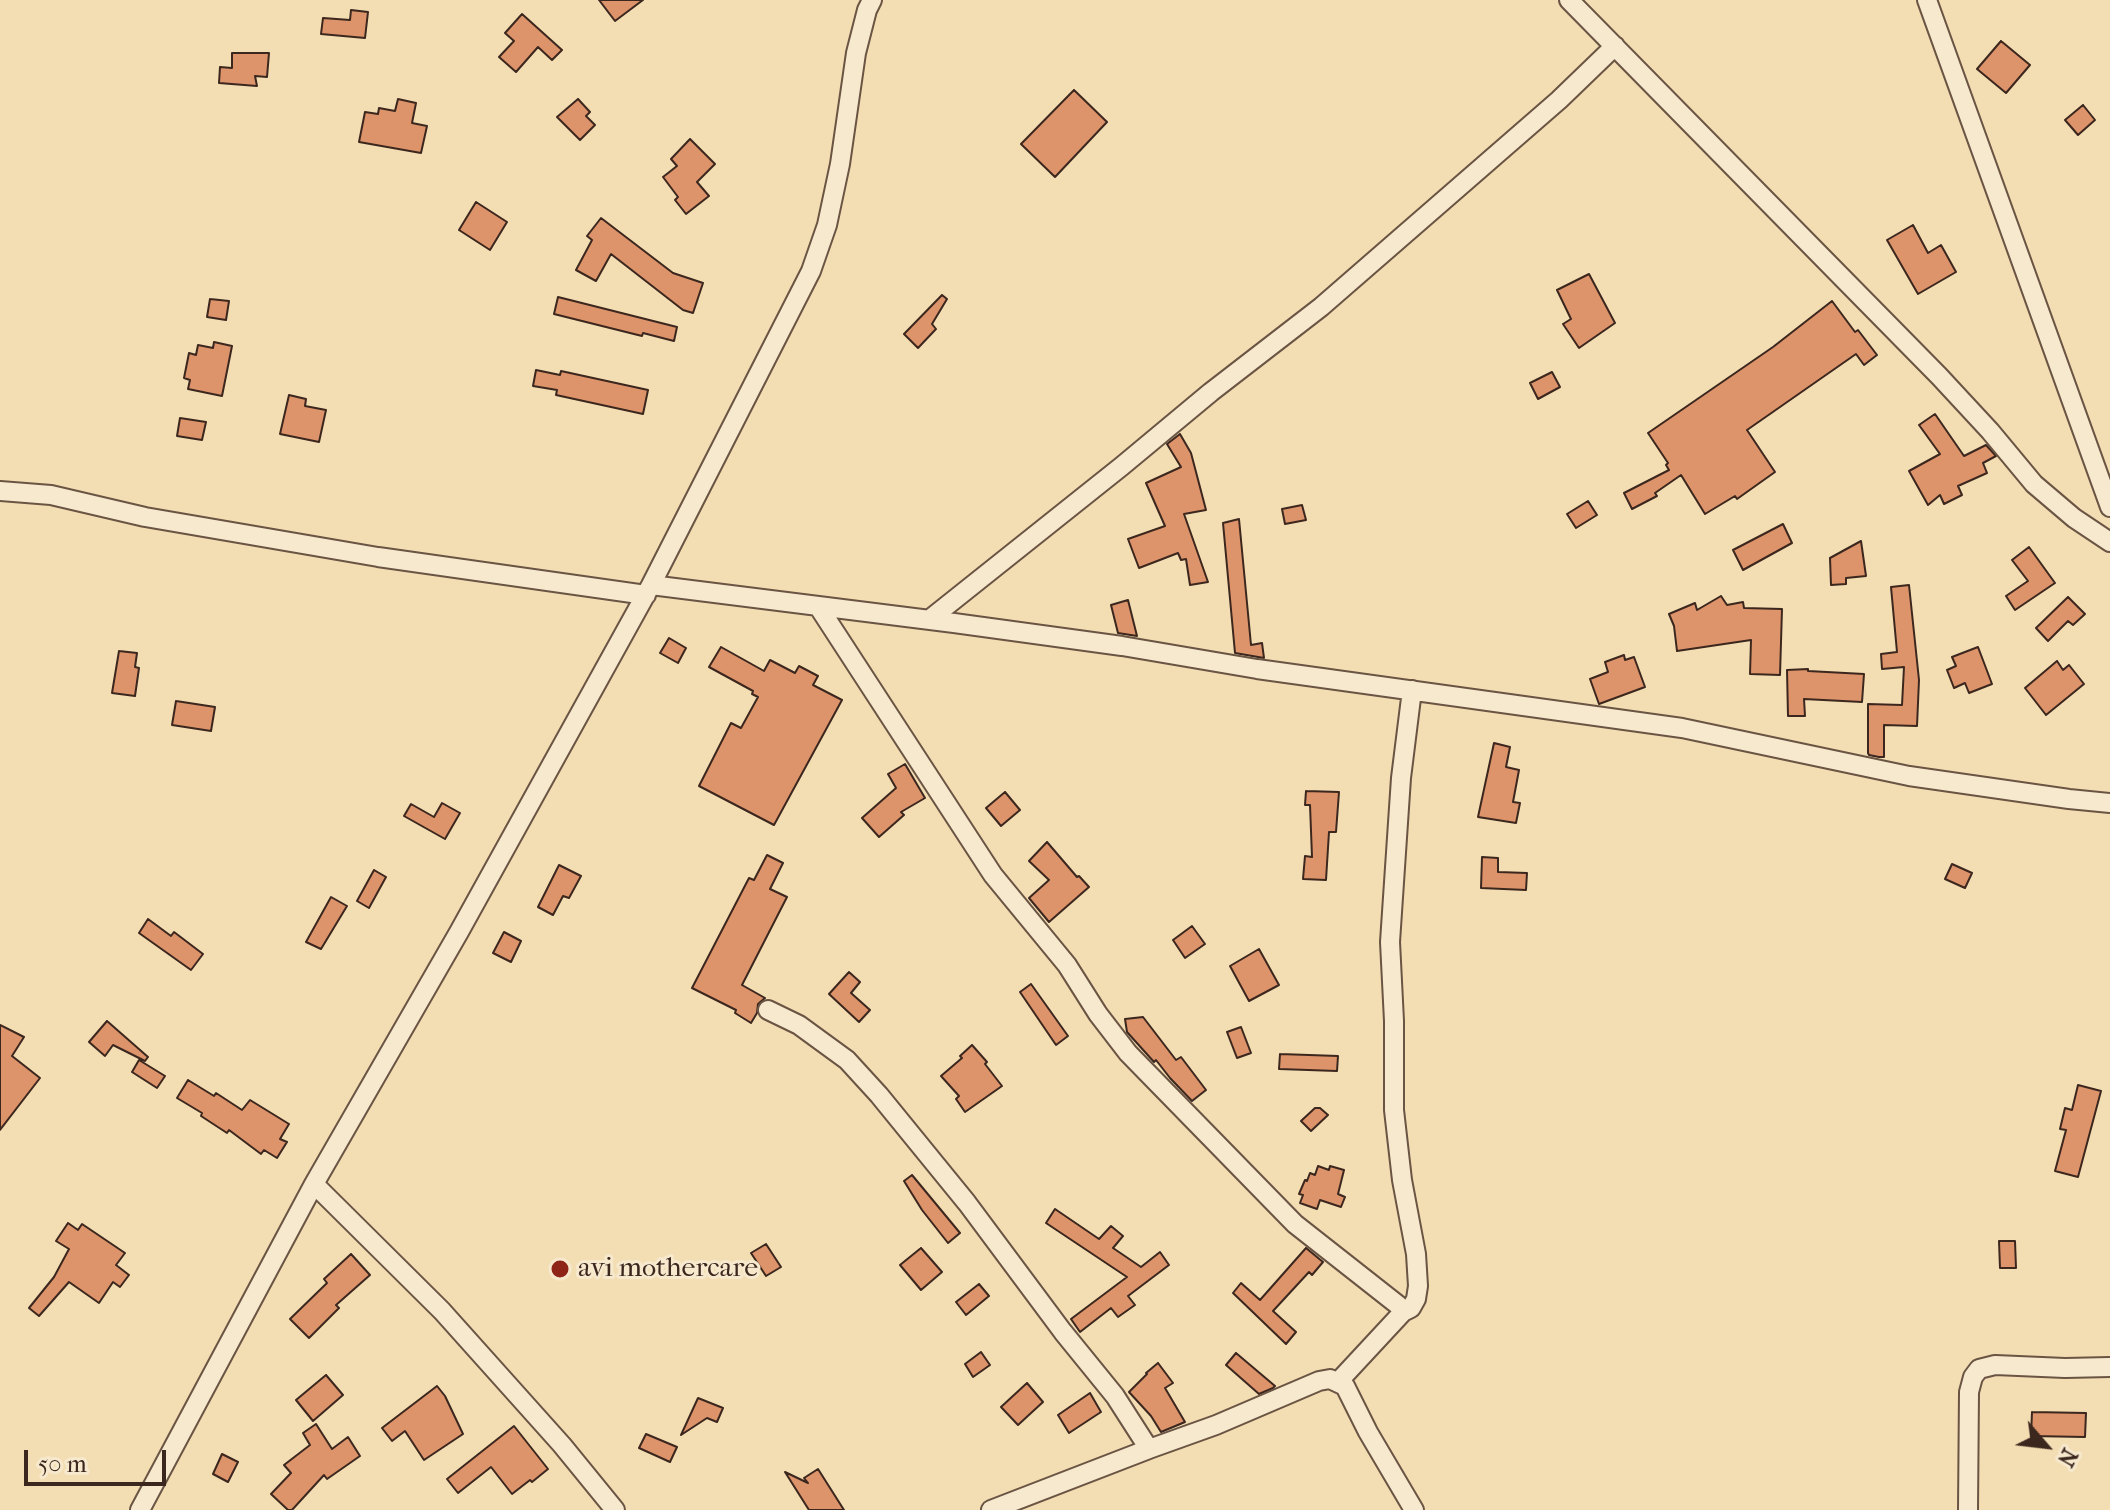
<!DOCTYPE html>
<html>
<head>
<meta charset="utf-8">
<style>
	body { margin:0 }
	#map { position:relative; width:2110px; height:1510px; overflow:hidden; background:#f3ddb3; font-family:"IM FELL French Canon",serif }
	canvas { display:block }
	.north { position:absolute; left:2006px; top:1406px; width:80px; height:80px; -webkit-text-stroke:6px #f7e9ce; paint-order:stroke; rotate:118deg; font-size:22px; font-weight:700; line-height:32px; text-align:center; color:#3c271e }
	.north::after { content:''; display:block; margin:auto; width:28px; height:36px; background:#3c271e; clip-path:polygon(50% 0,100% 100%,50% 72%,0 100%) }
	.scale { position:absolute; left:24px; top:1450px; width:142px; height:36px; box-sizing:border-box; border:4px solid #3c271e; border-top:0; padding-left:10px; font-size:24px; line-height:28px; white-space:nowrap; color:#3c271e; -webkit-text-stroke:6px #f7e9ce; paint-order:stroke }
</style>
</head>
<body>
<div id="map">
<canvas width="2110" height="1510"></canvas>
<div class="north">N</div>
<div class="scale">50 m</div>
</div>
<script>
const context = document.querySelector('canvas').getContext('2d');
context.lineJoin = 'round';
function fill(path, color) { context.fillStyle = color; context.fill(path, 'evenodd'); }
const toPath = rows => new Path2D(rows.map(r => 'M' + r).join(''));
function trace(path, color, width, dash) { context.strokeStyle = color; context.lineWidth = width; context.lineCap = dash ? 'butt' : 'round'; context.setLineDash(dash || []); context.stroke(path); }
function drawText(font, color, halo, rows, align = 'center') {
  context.font = font + ' "IM FELL French Canon",serif'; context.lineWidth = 6; context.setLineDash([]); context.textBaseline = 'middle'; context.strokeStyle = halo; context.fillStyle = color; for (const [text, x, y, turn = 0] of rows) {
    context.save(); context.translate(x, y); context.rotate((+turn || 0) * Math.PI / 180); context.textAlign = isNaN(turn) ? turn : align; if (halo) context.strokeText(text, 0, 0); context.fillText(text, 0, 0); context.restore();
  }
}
const building = toPath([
	[599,0,643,0,615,21,599,0],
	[351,10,368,12,365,38,321,34,323,18,350,20,351,10],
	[522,14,562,50,552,60,538,47,516,72,499,57,514,41,505,33,522,14],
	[2001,41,2030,65,2006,93,1977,69,2001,41],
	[232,53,269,53,267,77,255,76,257,86,219,83,220,67,232,68,232,53],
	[1074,90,1107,122,1055,177,1021,144,1074,90],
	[398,99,416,103,412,123,427,126,421,153,359,142,365,112,378,114,379,108,395,111,398,99],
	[578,99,590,112,586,116,595,125,580,140,557,117,578,99],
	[2083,105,2095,120,2078,135,2065,120,2083,105],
	[690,139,715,164,697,182,709,196,686,214,675,200,678,197,663,177,677,166,671,159,690,139],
	[476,202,507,222,490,250,459,230,476,202],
	[601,218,673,273,703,283,693,313,683,310,611,254,596,281,576,270,592,240,587,236,601,218],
	[1913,225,1928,253,1941,245,1956,272,1918,294,1887,240,1913,225],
	[1589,274,1615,323,1579,348,1563,324,1571,319,1557,290,1589,274],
	[942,295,947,299,932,324,936,329,918,348,904,334,942,295],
	[558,297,677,327,674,341,643,333,642,336,554,314,558,297],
	[210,299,229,301,226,320,207,317,210,299],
	[1832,301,1855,332,1858,330,1877,355,1864,365,1856,354,1747,430,1775,472,1737,499,1735,496,1705,514,1681,475,1655,493,1657,496,1632,509,1624,493,1669,470,1666,465,1668,463,1648,433,1773,347,1832,301],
	[214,342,232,346,222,396,188,389,190,380,184,378,189,353,196,355,198,345,213,348,214,342],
	[536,370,560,375,561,371,648,390,643,414,556,395,557,390,533,386,536,370],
	[1552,372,1560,387,1538,399,1530,383,1552,372],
	[289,395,306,399,305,406,326,410,319,442,280,434,289,395],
	[1935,414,1964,456,1986,445,1996,456,1983,463,1987,473,1958,486,1962,495,1944,504,1940,495,1928,505,1909,471,1940,454,1919,425,1935,414],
	[180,418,206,422,202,440,177,436,180,418],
	[1180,434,1191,453,1206,510,1184,514,1208,582,1190,585,1186,559,1181,560,1178,553,1139,568,1128,539,1165,526,1146,483,1181,467,1167,444,1180,434],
	[1588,501,1597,515,1576,528,1567,514,1588,501],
	[1302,505,1306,520,1285,524,1282,509,1302,505],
	[1239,519,1251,645,1262,643,1264,658,1235,653,1223,523,1239,519],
	[1783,524,1792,543,1743,570,1733,550,1783,524],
	[1861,541,1866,576,1846,578,1846,584,1831,585,1830,558,1861,541],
	[2029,547,2055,583,2015,610,2006,596,2028,581,2012,560,2029,547],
	[1909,585,1919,680,1917,726,1884,725,1884,757,1879,757,1869,755,1868,753,1868,704,1902,705,1904,667,1882,669,1881,654,1897,652,1891,587,1909,585],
	[1721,596,1727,605,1743,602,1744,608,1782,609,1780,675,1750,674,1751,640,1677,651,1674,626,1669,614,1695,603,1697,610,1721,596],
	[2068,597,2085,614,2073,625,2068,621,2048,641,2036,628,2068,597],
	[1128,600,1137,636,1118,633,1111,605,1128,600],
	[669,638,686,648,678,663,660,653,669,638],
	[721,647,764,671,770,660,795,673,799,666,818,676,813,685,842,700,774,825,699,786,731,723,741,728,758,697,752,694,753,691,709,667,721,647],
	[1978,647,1992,684,1969,693,1965,683,1954,688,1947,670,1956,666,1952,657,1978,647],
	[119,651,137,653,135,667,139,668,135,696,112,693,119,651],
	[1624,655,1625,660,1634,657,1645,687,1599,704,1590,679,1608,672,1605,662,1624,655],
	[2057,661,2063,670,2069,665,2084,684,2046,715,2025,688,2057,661],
	[1808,669,1808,671,1864,674,1862,702,1804,699,1805,716,1788,716,1787,670,1808,669],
	[176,701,215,707,211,731,172,725,176,701],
	[1494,743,1510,747,1506,767,1519,770,1513,802,1520,803,1516,823,1478,817,1494,743],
	[905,764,925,798,901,812,904,815,879,837,862,818,896,788,888,774,905,764],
	[1306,791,1339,792,1336,832,1329,832,1326,880,1303,879,1305,856,1312,857,1310,805,1305,805,1306,791],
	[1005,792,1020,810,1001,826,986,808,1005,792],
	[442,803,460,813,445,839,404,816,411,804,434,817,442,803],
	[1047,842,1077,877,1079,876,1089,887,1049,922,1029,898,1049,880,1029,861,1047,842],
	[767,855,783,863,770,889,787,897,742,985,765,998,758,1004,757,1013,751,1023,735,1013,736,1010,692,988,749,878,754,880,767,855],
	[1482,857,1498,858,1498,872,1527,873,1526,890,1481,888,1482,857],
	[1952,864,1972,873,1965,888,1945,879,1952,864],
	[559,865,581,876,569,898,563,896,553,915,538,907,559,865],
	[374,870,386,877,369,908,357,901,374,870],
	[331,897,347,906,321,949,306,942,331,897],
	[148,919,171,936,174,932,203,954,191,970,139,933,148,919],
	[1192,926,1205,944,1185,958,1173,940,1192,926],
	[504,932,521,941,511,962,493,953,504,932],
	[1259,949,1279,985,1249,1001,1230,966,1259,949],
	[849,972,860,982,851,993,870,1010,859,1022,829,994,849,972],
	[1031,984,1068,1036,1056,1045,1020,992,1031,984],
	[1143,1017,1176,1060,1181,1057,1206,1090,1192,1101,1170,1078,1156,1060,1154,1062,1127,1032,1125,1019,1143,1017],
	[107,1021,148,1057,145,1061,113,1045,105,1056,89,1042,107,1021],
	[0,1025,24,1037,12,1056,40,1078,0,1130,0,1025],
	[1241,1027,1251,1053,1237,1058,1227,1032,1241,1027],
	[972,1045,987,1062,985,1064,1002,1086,965,1112,956,1099,959,1096,941,1076,962,1058,960,1056,972,1045],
	[1280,1054,1338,1056,1337,1071,1279,1069,1280,1054],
	[139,1060,165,1076,157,1088,132,1072,139,1060],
	[188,1080,214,1096,216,1093,242,1110,250,1100,289,1124,280,1139,287,1142,277,1158,264,1150,261,1154,229,1130,227,1133,201,1116,202,1113,177,1098,188,1080],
	[2078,1085,2101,1091,2078,1177,2055,1171,2066,1130,2060,1129,2065,1108,2072,1110,2078,1085],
	[1315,1108,1320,1108,1328,1115,1311,1131,1301,1121,1315,1108],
	[1318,1166,1329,1170,1330,1166,1344,1170,1338,1194,1345,1197,1341,1207,1320,1200,1317,1209,1300,1203,1303,1195,1299,1194,1305,1180,1307,1181,1310,1173,1315,1175,1318,1166],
	[912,1175,960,1233,948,1243,922,1210,904,1181,912,1175],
	[1055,1209,1099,1239,1111,1226,1123,1236,1113,1248,1141,1267,1160,1252,1169,1265,1128,1296,1135,1305,1118,1317,1111,1308,1080,1332,1071,1319,1127,1277,1046,1223,1055,1209],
	[68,1223,78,1230,82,1224,125,1253,116,1265,129,1275,120,1287,113,1282,99,1303,69,1282,39,1316,29,1308,54,1277,69,1249,56,1241,68,1223],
	[1999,1241,2015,1241,2016,1268,2000,1268,1999,1241],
	[766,1244,781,1267,766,1276,751,1253,766,1244],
	[921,1248,942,1272,921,1290,900,1265,921,1248],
	[1306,1248,1323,1262,1312,1275,1309,1272,1273,1311,1296,1332,1286,1344,1233,1293,1241,1283,1260,1300,1306,1248],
	[351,1254,370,1275,336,1305,339,1308,309,1338,290,1319,327,1283,324,1279,351,1254],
	[979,1284,989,1296,966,1315,956,1302,979,1284],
	[981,1352,990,1365,973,1377,965,1364,981,1352],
	[1236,1353,1275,1386,1273,1388,1259,1394,1226,1365,1236,1353],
	[1158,1363,1173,1383,1165,1388,1185,1422,1161,1432,1151,1416,1129,1392,1147,1374,1146,1373,1158,1363],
	[326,1375,343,1395,313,1421,296,1400,326,1375],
	[1027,1383,1043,1402,1018,1425,1001,1407,1027,1383],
	[437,1386,445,1396,463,1434,424,1460,405,1431,392,1441,382,1428,437,1386],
	[1090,1393,1101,1412,1069,1433,1058,1415,1090,1393],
	[698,1398,723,1408,717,1422,707,1418,681,1435,698,1398],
	[2032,1412,2086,1413,2085,1437,2031,1436,2032,1412],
	[316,1424,332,1449,348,1437,360,1456,327,1479,324,1475,292,1510,288,1510,271,1494,291,1473,284,1465,310,1445,303,1433,316,1424],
	[514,1426,548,1469,532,1482,530,1480,512,1494,491,1467,458,1493,447,1479,514,1426],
	[646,1434,677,1447,670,1462,639,1448,646,1434],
	[222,1454,238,1462,228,1482,213,1474,222,1454],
	[818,1469,844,1510,809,1510,785,1472,808,1483,804,1478,818,1469]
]);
const minor = toPath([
	[1569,0,1939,376,1990,431,2034,484,2074,518,2110,542],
	[1927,0,2110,507],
	[0,491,51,495,145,517,378,557,646,595],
	[651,585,954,623,1122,646,1257,669,1682,728,1909,776,2069,799,2110,803],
	[818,606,993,875,1067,965,1098,1014,1128,1053,1295,1224,1398,1305,1403,1312],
	[930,619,1122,466,1211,392,1321,307,1559,100,1615,46],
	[768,1010,799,1025,847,1060,879,1095,967,1203,1063,1332,1115,1396,1149,1449],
	[314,1184,442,1311,562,1445,615,1510],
	[1338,1382,1403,1312,1411,1308,1416,1299,1418,1286,1416,1254,1402,1180,1394,1110,1394,1021,1390,942,1401,778,1412,690],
	[140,1510,314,1184,459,932,651,585,811,271,827,225,840,164,856,53,867,10,872,0],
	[991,1510,1149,1449,1216,1425,1319,1381,1330,1379,1345,1386,1368,1432,1414,1510],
	[1968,1510,1969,1392,1973,1377,1979,1369,1995,1365,2065,1368,2110,1367]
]);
const markers = [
	[560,1269,10,"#8f2418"]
];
const poiNames = [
	["avi mothercare",578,1269]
];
fill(building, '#dd946b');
trace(building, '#3c271e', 2);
trace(minor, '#6a5443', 22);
trace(minor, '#f7e9ce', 18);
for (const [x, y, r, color] of markers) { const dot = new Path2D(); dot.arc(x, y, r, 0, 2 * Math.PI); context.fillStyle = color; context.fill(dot); trace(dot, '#f7e9ce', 3); }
drawText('28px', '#3c271e', '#f7e9ce', poiNames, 'left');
</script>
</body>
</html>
